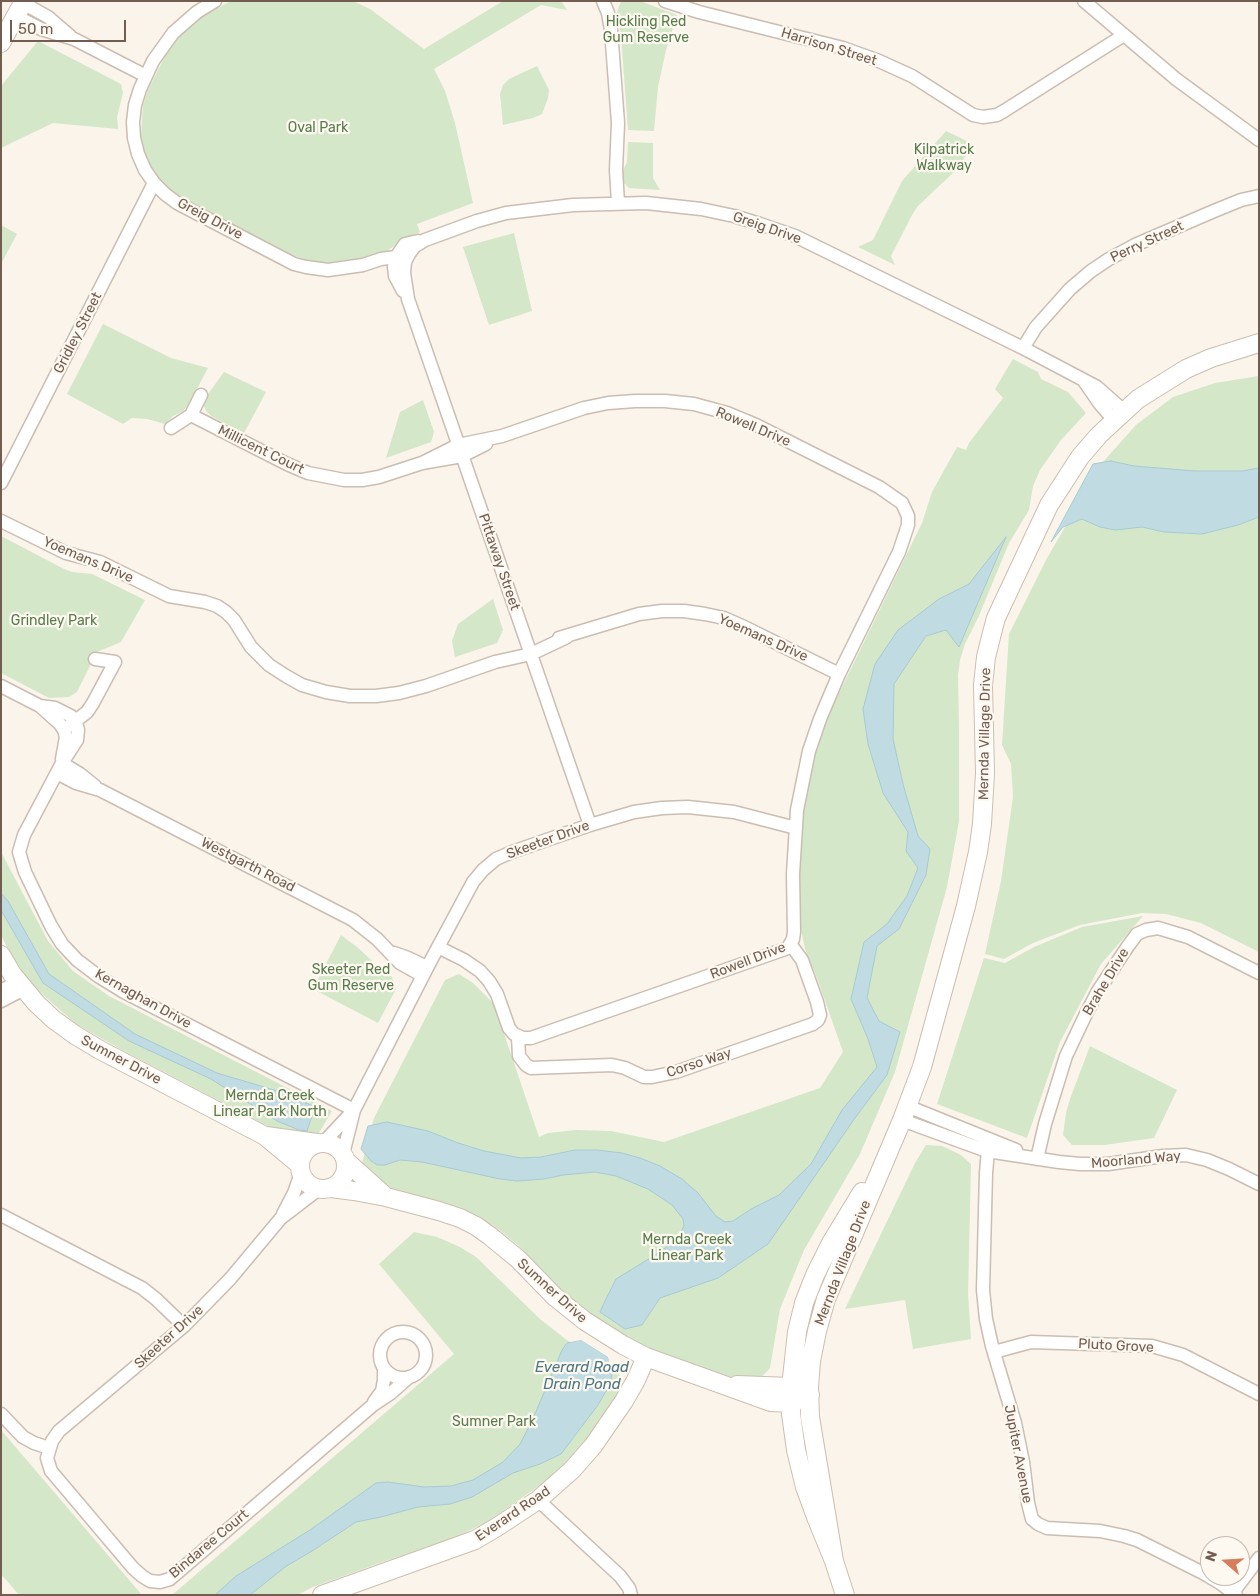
<!DOCTYPE html>
<html>
<head>
<meta charset="utf-8">
<style>
	body { margin:0 }
	#map { position:relative; width:1260px; height:1596px; overflow:hidden; background:#faf4ea; font-family:Rubik,sans-serif }
	canvas { display:block }
	.frame { position:absolute; inset:0; border:2px solid #725d50; pointer-events:none }
	.north { position:absolute; left:1200px; top:1536px; width:50px; height:50px; box-sizing:border-box; background:#fdf8f0; border:1px solid #c5bab0; border-radius:50%; rotate:289deg; font-size:14px; font-weight:700; line-height:20px; text-align:center; color:#725d50 }
	.north::after { content:''; display:block; margin:auto; width:18px; height:22px; background:#d67d5d; clip-path:polygon(50% 0,100% 100%,50% 72%,0 100%) }
	.scale { position:absolute; left:10px; top:20px; width:116px; height:22px; box-sizing:border-box; border:2px solid #725d50; border-top:0; padding-left:6px; font-size:15px; line-height:18px; white-space:nowrap; color:#725d50; -webkit-text-stroke:4px #fdf8f0; paint-order:stroke }
</style>
</head>
<body>
<div id="map">
<canvas width="1260" height="1596"></canvas>
<div class="frame"></div>
<div class="north">N</div>
<div class="scale">50 m</div>
</div>
<script>
const context = document.querySelector('canvas').getContext('2d');
context.lineJoin = 'round';
function fill(path, color) { context.fillStyle = color; context.fill(path, 'evenodd'); }
const toPath = rows => new Path2D(rows.map(r => 'M' + r).join(''));
function trace(path, color, width, dash) { context.strokeStyle = color; context.lineWidth = width; context.lineCap = dash ? 'butt' : 'round'; context.setLineDash(dash || []); context.stroke(path); }
function drawText(font, color, halo, rows, align = 'center') {
  context.font = font + ' Rubik,sans-serif'; context.lineWidth = 4.5; context.setLineDash([]); context.textBaseline = 'middle'; context.strokeStyle = halo; context.fillStyle = color; for (const [text, x, y, turn = 0] of rows) {
    context.save(); context.translate(x, y); context.rotate((+turn || 0) * Math.PI / 180); context.textAlign = isNaN(turn) ? turn : align; if (halo) context.strokeText(text, 0, 0); context.fillText(text, 0, 0); context.restore();
  }
}
const green = toPath([
	[231,1,353,1,370,9,424,49,503,1,561,1,567,10,541,5,434,69,445,91,455,123,473,203,417,224,420,232,403,239,385,253,377,256,331,262,315,262,301,258,288,253,181,198,163,184,152,169,144,152,141,137,143,105,148,90,167,52,178,38,191,25,206,14],
	[622,1,640,1,677,15,666,50,658,87,654,131,628,130,621,36,617,13,619,6],
	[38,41,121,84,123,93,117,117,118,129,53,123,1,148,1,86],
	[537,66,549,90,548,98,542,114,533,118,503,125,500,94,503,85,509,79],
	[946,131,971,143,965,157,957,169,917,207,912,215,891,256,895,265,858,247,873,240,902,181],
	[628,142,653,143,653,178,660,190,629,188,622,181,622,173,627,162],
	[1,225,17,234,1,264],
	[514,233,532,311,489,325,463,247],
	[103,324,171,358,208,368,189,404,183,411,173,416,165,424,147,419,132,418,123,424,67,394],
	[1013,359,1038,372,1041,379,1068,392,1086,413,1061,440,1040,470,1033,486,1029,510,1009,543,978,618,965,644,960,660,958,675,959,727,959,821,947,887,895,1072,860,1154,804,1250,780,1309,770,1368,760,1379,735,1380,640,1347,586,1311,558,1288,518,1245,494,1226,462,1208,440,1202,404,1194,386,1187,361,1167,374,1118,445,980,459,974,473,983,494,1004,539,1137,548,1133,576,1130,611,1131,664,1142,820,1088,843,1052,817,978,805,949,799,919,798,884,802,815,811,767,824,724,922,523,932,492,957,447,966,450,969,443,1003,398,995,389],
	[224,372,266,392,244,433,211,416,206,411,204,406,205,400,208,394],
	[1259,376,1259,952,1201,923,1166,914,1142,913,1080,925,1033,943,1004,959,985,954,1001,881,1013,797,1011,764,1002,745,1009,634,1046,560,1102,463,1136,425,1173,397,1215,383],
	[423,400,434,432,431,442,386,458,400,412],
	[1,536,64,569,72,572,92,574,145,600,121,642,97,652,77,692,69,697,49,698,1,673],
	[493,599,503,630,497,643,455,657,452,641,458,624],
	[1,852,48,941,73,971,109,996,332,1111,319,1133,316,1136,275,1130,122,1050,76,1024,33,986,13,959,1,935],
	[1143,916,1101,964,1060,1042,1027,1138,937,1104,984,958,1005,963,1034,947,1082,927],
	[341,935,357,947,381,969,392,977,396,989,378,1023,313,989],
	[1090,1046,1177,1090,1154,1138,1105,1145,1072,1145,1063,1135,1066,1113,1070,1099],
	[926,1145,942,1146,961,1155,971,1164,968,1294,971,1339,913,1349,905,1300,845,1309,915,1163],
	[414,1232,437,1237,460,1247,476,1257,540,1319,568,1341,618,1372,623,1385,614,1400,582,1445,563,1465,543,1483,489,1521,448,1541,385,1561,313,1587,297,1595,172,1595,454,1354,379,1264],
	[1,1430,142,1595,19,1595,1,1574]
]);
const water = toPath([
	[1111,461,1134,466,1195,471,1242,471,1259,468,1259,517,1238,525,1202,534,1164,532,1142,527,1115,530,1100,527,1082,519,1063,527,1051,542,1093,464,1111,461],
	[1006,537,959,647,946,630,926,636,894,684,893,739,903,784,918,836,930,849,926,875,899,929,877,946,867,998,879,1021,900,1032,887,1075,855,1118,768,1244,718,1278,660,1298,642,1325,625,1329,600,1312,604,1303,616,1279,660,1252,677,1239,684,1226,683,1219,672,1205,648,1189,616,1176,595,1172,563,1175,544,1179,517,1181,500,1179,422,1162,400,1160,385,1165,377,1165,371,1161,361,1149,368,1126,387,1122,428,1131,458,1143,484,1151,521,1158,541,1157,575,1150,597,1150,622,1153,640,1158,660,1166,682,1179,698,1193,716,1216,725,1222,733,1221,751,1209,779,1195,811,1164,842,1110,877,1067,868,1039,851,999,864,942,887,924,907,896,918,868,906,851,908,832,883,793,868,744,863,709,875,664,898,630,939,599,969,584,1006,537],
	[1,893,8,901,49,974,135,1034,217,1073,284,1093,315,1107,307,1131,299,1130,277,1121,211,1079,129,1041,43,983,1,910,1,893],
	[581,1340,608,1357,612,1376,606,1391,598,1405,561,1454,540,1464,513,1473,472,1497,450,1504,418,1507,381,1517,356,1522,312,1551,285,1567,250,1595,215,1595,236,1576,310,1530,376,1483,388,1482,424,1487,451,1486,473,1480,503,1462,520,1444,532,1421,562,1350,567,1343,581,1340]
]);
const pier = toPath([
	[581,1337,609,1355,612,1364,610,1367,608,1357,581,1340,570,1342,572,1339]
]);
const street = toPath([
	[215,1,197,12,173,33,153,61,140,89,135,105,133,122,134,138,138,154,145,170,154,183,165,194,177,203,294,264,306,267,328,270,363,265,381,259,396,257,405,262],
	[603,1,608,13,611,30,615,83,618,123,616,170,618,203],
	[665,1,699,12,843,48,879,61,912,76,973,115,983,117,997,115,1004,111,1124,35],
	[1084,1,1176,79,1259,140],
	[23,3,48,17,70,36],
	[16,16,41,29,74,39,146,76],
	[403,291,395,276,394,267,396,257,405,244,418,241],
	[1023,348,1036,327,1070,289,1091,271,1109,259,1135,245,1214,211,1241,200,1259,196],
	[1084,381,1100,404,1114,420],
	[191,415,287,464,308,473,344,480,362,480,379,477,422,463,462,456,486,444],
	[171,428,191,415,201,395],
	[422,463,458,445,502,436,584,408,608,403,635,401,665,401,694,404,727,413,756,425,879,487,902,503,908,516,908,525,899,552,839,674,820,719,809,751,797,810,793,874,794,932,793,939,788,948,548,1032,531,1038,523,1038,514,1034,509,1028,497,994,489,981,480,971,464,960,438,947],
	[1,483,154,183],
	[1,521,66,553,100,562,169,596,205,602,217,606,226,612,234,620,251,647,269,665,286,676,302,685,326,692,350,696,376,696,399,693,426,686,495,662,531,654,567,637],
	[559,638,639,614,662,611,684,611,705,614,724,618,742,626,839,674],
	[1,686,40,706,60,724,64,730,66,737,62,759],
	[40,706,55,708,71,716,76,722,78,730,77,740,62,763,24,835,19,852,25,872,51,926,62,944,77,960,98,976,124,992,354,1110],
	[69,726,87,712,93,703,115,662,95,659],
	[62,763,80,774,95,786],
	[57,773,76,783,100,790,353,920,377,939,400,963,423,976],
	[590,825,408,299,404,273,405,262,409,254,415,246,425,240,477,221,506,213,573,205,646,203,701,209,734,216,760,224,795,236,1023,348,1097,387,1124,411],
	[394,953,408,958,427,967],
	[1,991,18,981],
	[1,1001,24,989],
	[518,1037,519,1056,526,1065,531,1068,612,1065,625,1068,644,1077,652,1077,676,1072,813,1024,818,1020,820,1015,817,1002,802,960,791,945],
	[907,1106,1016,1150],
	[902,1120,987,1151,1059,1162,1080,1164,1108,1164,1163,1156,1186,1155,1207,1160,1229,1169,1259,1184],
	[989,1139,986,1173,983,1290,986,1319,992,1346,1015,1423,1023,1462,1028,1503,1032,1519,1038,1524,1047,1528,1100,1531,1124,1536,1137,1540,1205,1574,1220,1583,1236,1595],
	[324,1142,354,1110],
	[343,1154,354,1110,429,964,473,882,483,870,496,859,512,852,590,825,634,812,662,808,688,807,734,812,796,828],
	[1037,1159,1045,1124,1066,1056,1086,1014,1098,991,1128,946,1137,934,1146,930,1158,928,1188,937,1259,973],
	[319,1189,281,1218,230,1279,184,1326,59,1431,52,1441,47,1458,51,1471,133,1568,142,1576,150,1581,160,1582,170,1579,373,1405,391,1393,409,1377],
	[283,1214,294,1193,301,1173],
	[1,1215,142,1288,156,1299,184,1326],
	'380 1355a23 23 0 1 1 46 0a23 23 0 1 1-46 0Z',
	[994,1352,1031,1342,1152,1346,1183,1355,1259,1394],
	[374,1402,382,1391,384,1380,384,1368],
	[1,1414,23,1437,34,1443,49,1448],
	[538,1500,620,1576,629,1588,631,1595],
	[1231,1595,1259,1558]
]);
const secondary = toPath([
	[1,43,24,1],
	[1,955,12,974,36,1003,53,1019,75,1035,100,1050,265,1136,300,1165],
	[266,1136,317,1143],
	'300 1166a23 23 0 1 1 46 0a23 23 0 1 1-46 0Z',
	[346,1161,386,1197],
	[331,1188,354,1191,386,1197,439,1211,460,1218,476,1226,490,1236,518,1259,555,1297,585,1321,623,1345,646,1357,771,1402,791,1403,810,1395],
	[737,1385,791,1387,800,1391],
	[834,1561,810,1417,809,1387,811,1361,817,1331,826,1299,902,1120,922,1067,966,906,978,852,982,824,985,773,983,685,986,657,992,633,996,618,1049,505,1080,457,1099,435,1138,399,1186,369,1211,358,1259,343],
	[322,1595,475,1540,497,1527,538,1500,572,1470,593,1446,624,1401,636,1380,646,1357],
	[845,1595,834,1561,816,1517,805,1487,796,1450,791,1414,791,1387,797,1332,804,1303,815,1275,831,1243,862,1192]
]);
const parkNames = [
	["Hickling Red",646,22],
	["Gum Reserve",646,38],
	["Oval Park",318,128],
	["Kilpatrick",944,150],
	["Walkway",944,166],
	["Grindley Park",54,621],
	["Skeeter Red",351,970],
	["Gum Reserve",351,986],
	["Mernda Creek",270,1096],
	["Linear Park North",270,1112],
	["Mernda Creek",687,1240],
	["Linear Park",687,1256],
	["Sumner Park",494,1422]
];
const streetNames = [
	["Harrison Street",829,47,17],
	["Greig Drive",210,219,28],
	["Greig Drive",767,228,19],
	["Perry Street",1147,242,-25],
	["Gridley Street",78,333,-63],
	["Rowell Drive",753,427,23],
	["Millicent Court",261,450,26],
	["Yoemans Drive",88,560,23],
	["Pittaway Street",499,562,71],
	["Yoemans Drive",763,638,24],
	["Mernda Village Drive",985,734,-89],
	["Skeeter Drive",548,840,-20],
	["Westgarth Road",248,865,27],
	["Rowell Drive",748,961,-21],
	["Brahe Drive",1106,982,-59],
	["Kernaghan Drive",143,999,29],
	["Sumner Drive",121,1060,28],
	["Corso Way",699,1063,-18],
	["Moorland Way",1136,1160,-5],
	["Mernda Village Drive",843,1263,-69],
	["Sumner Drive",552,1291,42],
	["Skeeter Drive",169,1337,-42],
	["Pluto Grove",1116,1346,3],
	["Jupiter Avenue",1018,1454,79],
	["Everard Road",513,1514,-34],
	["Bindaree Court",209,1544,-40]
];
const waterNames = [
	["Everard Road",582,1368],
	["Drain Pond",582,1385]
];
fill(green, '#d4e7c9');
fill(water, '#c0dce2');
trace(water, '#a7cad3', 1);
fill(pier, '#faf4ea');
trace(street, '#cbbdb1', 15);
trace(secondary, '#cdbeae', 20);
trace(street, '#fff', 12);
trace(secondary, '#fff', 18);
drawText('14px', '#587c4c', '#fdf8f0', parkNames);
drawText('14px', '#725d50', '#fdf8f0', streetNames);
drawText('italic 15px', '#4c7783', '#fdf8f0', waterNames);
</script>
</body>
</html>
